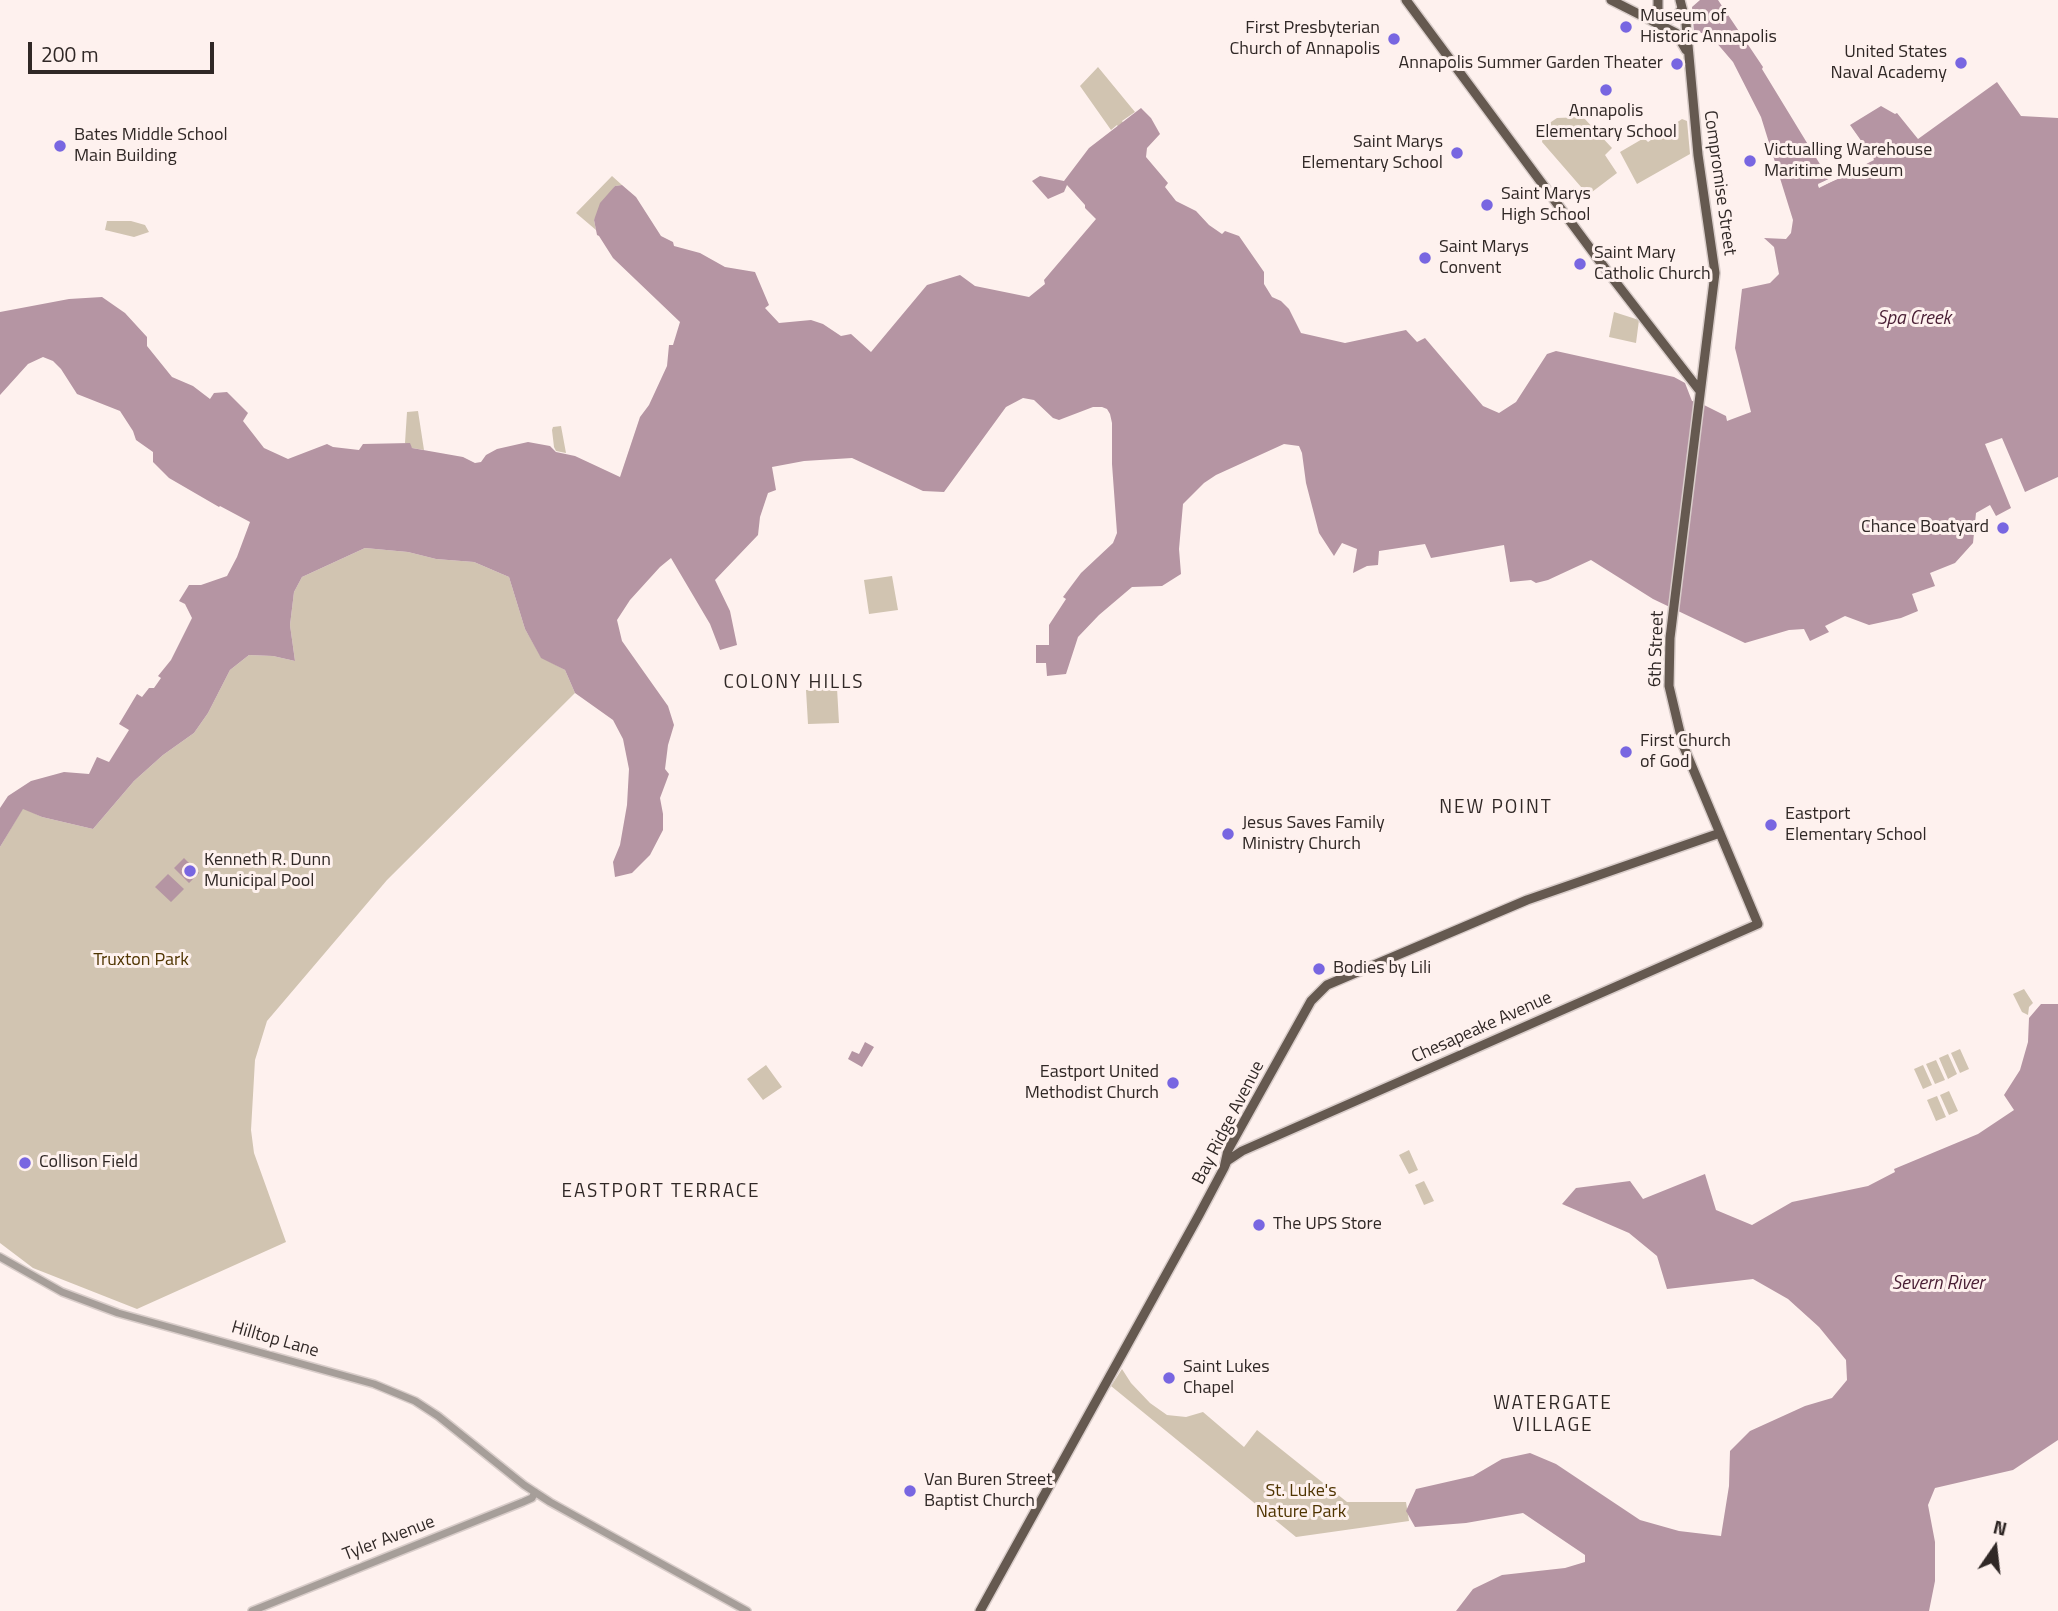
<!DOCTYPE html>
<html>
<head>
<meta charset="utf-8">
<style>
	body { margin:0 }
	#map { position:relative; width:2058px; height:1611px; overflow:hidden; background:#fef1ee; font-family:"Titillium Web",sans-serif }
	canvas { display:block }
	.north { position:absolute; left:1960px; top:1513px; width:70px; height:70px; -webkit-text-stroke:5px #fef1ee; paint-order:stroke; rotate:14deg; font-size:19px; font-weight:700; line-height:28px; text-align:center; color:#302826 }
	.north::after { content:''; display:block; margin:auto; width:24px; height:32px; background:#302826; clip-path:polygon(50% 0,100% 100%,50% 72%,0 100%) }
	.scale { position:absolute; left:28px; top:42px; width:186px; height:32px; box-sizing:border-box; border:4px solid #302826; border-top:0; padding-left:9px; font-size:21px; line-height:24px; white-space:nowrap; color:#302826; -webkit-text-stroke:5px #fef1ee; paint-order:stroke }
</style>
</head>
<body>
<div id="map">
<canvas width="2058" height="1611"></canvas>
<div class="north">N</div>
<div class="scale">200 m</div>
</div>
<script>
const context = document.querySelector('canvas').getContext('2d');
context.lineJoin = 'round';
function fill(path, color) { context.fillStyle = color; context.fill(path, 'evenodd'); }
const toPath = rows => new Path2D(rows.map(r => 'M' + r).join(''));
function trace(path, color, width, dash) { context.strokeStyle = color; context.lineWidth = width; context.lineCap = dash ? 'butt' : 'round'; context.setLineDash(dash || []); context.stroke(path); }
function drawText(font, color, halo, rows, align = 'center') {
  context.font = font + ' "Titillium Web",sans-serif'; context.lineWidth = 6; context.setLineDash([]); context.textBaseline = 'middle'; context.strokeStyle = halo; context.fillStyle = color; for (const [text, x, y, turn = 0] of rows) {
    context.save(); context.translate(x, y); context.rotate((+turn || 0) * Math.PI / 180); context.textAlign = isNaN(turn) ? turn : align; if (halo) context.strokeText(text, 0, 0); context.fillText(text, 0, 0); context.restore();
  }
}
const green = toPath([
	[1098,67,1135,112,1122,121,1124,124,1119,128,1117,125,1111,130,1080,86],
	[1583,117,1612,148,1605,155,1617,173,1588,195,1542,142,1545,126,1557,118],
	[1682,119,1687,121,1690,154,1637,184,1620,152,1644,138,1648,142],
	[612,176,622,185,615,186,594,220,596,230,576,213],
	[107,221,131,221,145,225,149,232,134,237,105,230],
	[1614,312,1639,320,1636,343,1609,337],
	[418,411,424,450,412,448,405,443,407,412],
	[561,426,566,453,556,451,554,447,552,430,553,427],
	[365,548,408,552,436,559,474,562,509,577,525,629,541,657,565,670,575,693,387,880,267,1021,255,1060,251,1130,254,1153,286,1242,137,1309,33,1268,0,1243,0,847,23,808,42,817,93,829,134,781,163,755,194,733,208,713,230,670,249,655,273,656,295,661,290,625,294,592,302,577],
	[892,576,898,610,869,614,864,580],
	[837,688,839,723,808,724,806,690],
	[2024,989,2033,1003,2029,1007,2028,1015,2022,1012,2013,994],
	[1960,1049,1969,1069,1960,1073,1951,1053],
	[1948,1054,1957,1074,1948,1079,1939,1058],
	[1936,1060,1945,1080,1935,1084,1926,1064],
	[766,1065,782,1087,763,1100,747,1079],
	[1923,1065,1932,1085,1923,1089,1914,1069],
	[1949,1091,1958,1111,1949,1115,1940,1095],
	[1937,1096,1946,1117,1936,1121,1927,1100],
	[1409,1150,1418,1170,1409,1174,1399,1155],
	[1424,1181,1434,1201,1424,1205,1415,1185],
	[1122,1369,1131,1383,1150,1403,1167,1415,1186,1417,1203,1412,1244,1447,1257,1430,1347,1502,1406,1502,1409,1521,1296,1537,1111,1386]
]);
const water = toPath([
	[1700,0,1718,0,1763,67,1762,69,1829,179,1818,184,1819,187,1847,175,1874,159,1850,125,1881,106,1895,114,1897,113,1918,139,1997,82,2021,116,2058,118,2058,477,2025,492,2002,438,1985,444,2011,508,1996,516,1990,505,1976,513,1973,543,1955,563,1930,573,1935,586,1912,594,1918,611,1901,618,1869,625,1845,616,1825,626,1829,632,1810,641,1804,629,1789,630,1745,643,1653,599,1591,560,1548,580,1536,583,1531,580,1510,582,1504,545,1431,558,1425,544,1379,551,1378,565,1367,566,1353,573,1357,549,1342,543,1334,556,1319,533,1306,483,1302,453,1299,446,1284,444,1216,475,1204,483,1183,504,1179,549,1181,574,1162,586,1132,587,1099,615,1078,637,1066,674,1047,676,1046,663,1036,663,1036,645,1049,645,1049,625,1066,599,1063,597,1081,573,1113,543,1117,533,1112,464,1112,423,1110,414,1107,409,1102,407,1093,407,1059,420,1053,418,1034,400,1023,398,1006,407,944,492,923,491,852,458,804,461,772,467,776,490,768,493,760,517,758,535,715,580,730,611,737,645,720,650,710,624,671,558,660,567,630,600,617,620,622,641,668,706,674,725,668,745,665,769,669,774,660,798,663,814,663,830,650,855,632,873,615,877,613,862,620,845,627,805,629,769,623,739,613,720,575,693,565,670,541,658,525,629,509,577,474,562,436,559,408,552,365,548,302,577,294,592,290,625,295,661,273,656,249,655,230,670,208,713,194,733,163,755,134,781,93,829,42,817,23,809,0,847,0,808,8,796,31,781,64,772,89,774,97,757,109,762,129,730,119,724,137,694,142,697,149,688,154,688,161,678,158,676,171,660,192,618,185,604,179,601,189,585,201,585,227,576,237,557,250,522,220,506,219,507,169,478,153,462,153,452,136,440,133,431,120,411,77,394,61,369,53,361,43,357,28,364,0,395,0,312,69,299,102,297,125,313,147,337,147,346,172,377,193,386,210,399,214,393,227,392,248,413,243,421,264,448,288,459,327,444,333,447,359,450,363,444,410,443,412,448,463,457,475,463,481,462,486,455,497,449,528,442,550,446,556,452,575,456,620,477,640,417,649,405,667,366,669,345,673,345,680,322,613,258,599,236,597,235,594,220,600,203,615,186,622,185,636,197,661,236,673,242,674,246,700,253,725,267,755,272,769,305,765,308,779,323,811,320,823,324,841,336,851,334,871,352,927,285,960,275,975,286,1029,297,1045,284,1044,280,1096,219,1085,208,1085,205,1067,185,1064,192,1048,199,1032,181,1040,176,1064,181,1089,148,1141,108,1151,118,1160,134,1147,148,1146,157,1168,183,1165,187,1176,201,1196,211,1209,225,1222,234,1225,231,1239,236,1264,272,1264,284,1272,297,1281,301,1289,309,1301,333,1345,343,1406,330,1417,342,1425,338,1483,406,1499,413,1516,402,1547,354,1556,351,1674,377,1685,383,1692,401,1703,403,1704,405,1726,416,1727,421,1751,412,1735,348,1742,289,1770,283,1779,274,1774,247,1764,238,1786,239,1791,233,1793,220,1761,117,1733,62,1709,34,1694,32,1692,7],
	[184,858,199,873,189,883,174,868],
	[168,874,184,889,171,902,155,887],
	[2041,1004,2058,1004,2058,1440,2013,1470,1935,1488,1928,1505,1935,1542,1935,1581,1929,1611,1456,1611,1473,1589,1502,1575,1565,1568,1585,1562,1585,1555,1523,1513,1466,1523,1415,1527,1406,1511,1416,1489,1473,1476,1502,1459,1530,1453,1556,1464,1640,1520,1679,1531,1721,1536,1729,1486,1730,1451,1750,1431,1805,1406,1832,1398,1847,1380,1846,1360,1819,1327,1788,1299,1753,1279,1667,1289,1657,1256,1629,1233,1562,1204,1576,1188,1630,1181,1643,1199,1705,1174,1716,1210,1752,1225,1792,1202,1868,1186,1895,1172,1894,1169,1978,1134,2014,1110,2004,1095,2020,1070,2028,1042,2029,1018],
	[865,1042,874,1047,862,1067,848,1059,852,1051,859,1054]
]);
const pier = toPath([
	[1848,123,1874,160,1819,188,1818,185,1829,179,1825,172,1829,171,1832,177,1870,158,1846,125]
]);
const minor = toPath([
	[0,1257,62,1292,118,1313,374,1384,415,1401,438,1416,524,1485,550,1502,747,1611],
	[252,1611,523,1502,532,1498,535,1492]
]);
const major = toPath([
	[1406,0,1607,271,1700,391],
	[1611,0,1676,33,1686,50],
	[1658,0,1658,12,1665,18,1677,17,1682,8],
	[1224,1168,1227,1161,1242,1151,1758,924,1683,745,1669,686,1670,638,1715,273,1698,155,1686,23,1680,0],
	[980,1611,1199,1215,1224,1168,1228,1150,1311,1001,1327,985,1527,900,1720,833]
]);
const markers = [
	[1626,27,7,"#7866e1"],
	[1394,39,7,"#7866e1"],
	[1961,63,7,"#7866e1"],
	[1677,64,7,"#7866e1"],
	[1606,90,7,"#7866e1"],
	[60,146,7,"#7866e1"],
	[1457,153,7,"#7866e1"],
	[1750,161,7,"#7866e1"],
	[1487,205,7,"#7866e1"],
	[1425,258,7,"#7866e1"],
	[1580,264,7,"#7866e1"],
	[2003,528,7,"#7866e1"],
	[1626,752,7,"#7866e1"],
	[1771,825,7,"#7866e1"],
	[1228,834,7,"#7866e1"],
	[190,871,7,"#7866e1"],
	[1319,969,7,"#7866e1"],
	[1173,1083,7,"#7866e1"],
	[25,1163,7,"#7866e1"],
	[1259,1225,7,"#7866e1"],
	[1169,1378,7,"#7866e1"],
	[910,1491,7,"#7866e1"]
];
const poiNames = [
	["Museum of",1640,17],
	["Historic Annapolis",1640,38],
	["First Presbyterian",1380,29,"right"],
	["Church of Annapolis",1380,50,"right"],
	["United States",1947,53,"right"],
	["Naval Academy",1947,74,"right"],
	["Annapolis Summer Garden Theater",1663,64,"right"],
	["Annapolis",1606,112,"center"],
	["Elementary School",1606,133,"center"],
	["Bates Middle School",74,136],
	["Main Building",74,157],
	["Saint Marys",1443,143,"right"],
	["Elementary School",1443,164,"right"],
	["Victualling Warehouse",1764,151],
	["Maritime Museum",1764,172],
	["Saint Marys",1501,195],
	["High School",1501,216],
	["Saint Marys",1439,248],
	["Convent",1439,269],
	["Saint Mary",1594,254],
	["Catholic Church",1594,275],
	["Chance Boatyard",1989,528,"right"],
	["First Church",1640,742],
	["of God",1640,763],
	["Eastport",1785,815],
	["Elementary School",1785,836],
	["Jesus Saves Family",1242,824],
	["Ministry Church",1242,845],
	["Kenneth R. Dunn",204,861],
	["Municipal Pool",204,882],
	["Bodies by Lili",1333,969],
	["Eastport United",1159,1073,"right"],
	["Methodist Church",1159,1094,"right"],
	["Collison Field",39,1163],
	["The UPS Store",1273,1225],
	["Saint Lukes",1183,1368],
	["Chapel",1183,1389],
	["Van Buren Street",924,1481],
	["Baptist Church",924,1502]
];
const streetNames = [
	["Compromise Street",1719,183,82],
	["6th Street",1657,649,-88],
	["Chesapeake Avenue",1482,1028,-24],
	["Bay Ridge Avenue",1229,1123,-63],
	["Hilltop Lane",275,1340,16],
	["Tyler Avenue",389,1539,-21]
];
const parkNames = [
	["Truxton Park",141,961],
	["St. Luke's",1301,1492],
	["Nature Park",1301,1513]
];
const waterNames = [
	["Spa Creek",1914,319],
	["Severn River",1938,1284]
];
const neighbourhoodNames = [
	["COLONY HILLS",794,683],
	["NEW POINT",1496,808],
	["EASTPORT TERRACE",661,1192],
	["WATERGATE",1553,1404],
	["VILLAGE",1553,1426]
];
fill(green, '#d1c4b1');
fill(water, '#b595a3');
fill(pier, '#fef1ee');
trace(minor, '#d9cdca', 10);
trace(major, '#d9cdca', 12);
trace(minor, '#a69e99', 7);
trace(major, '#655950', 9);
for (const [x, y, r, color] of markers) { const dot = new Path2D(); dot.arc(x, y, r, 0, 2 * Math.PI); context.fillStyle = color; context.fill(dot); trace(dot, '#fef1ee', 2.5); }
drawText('18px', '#302826', '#fef1ee', poiNames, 'left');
drawText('18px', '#302826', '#fef1ee', streetNames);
drawText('18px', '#4f3401', '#fef1ee', parkNames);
drawText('italic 19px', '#491e34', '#fef1ee', waterNames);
context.letterSpacing = '2px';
drawText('19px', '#302826', '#fef1ee', neighbourhoodNames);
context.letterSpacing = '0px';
</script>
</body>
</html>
